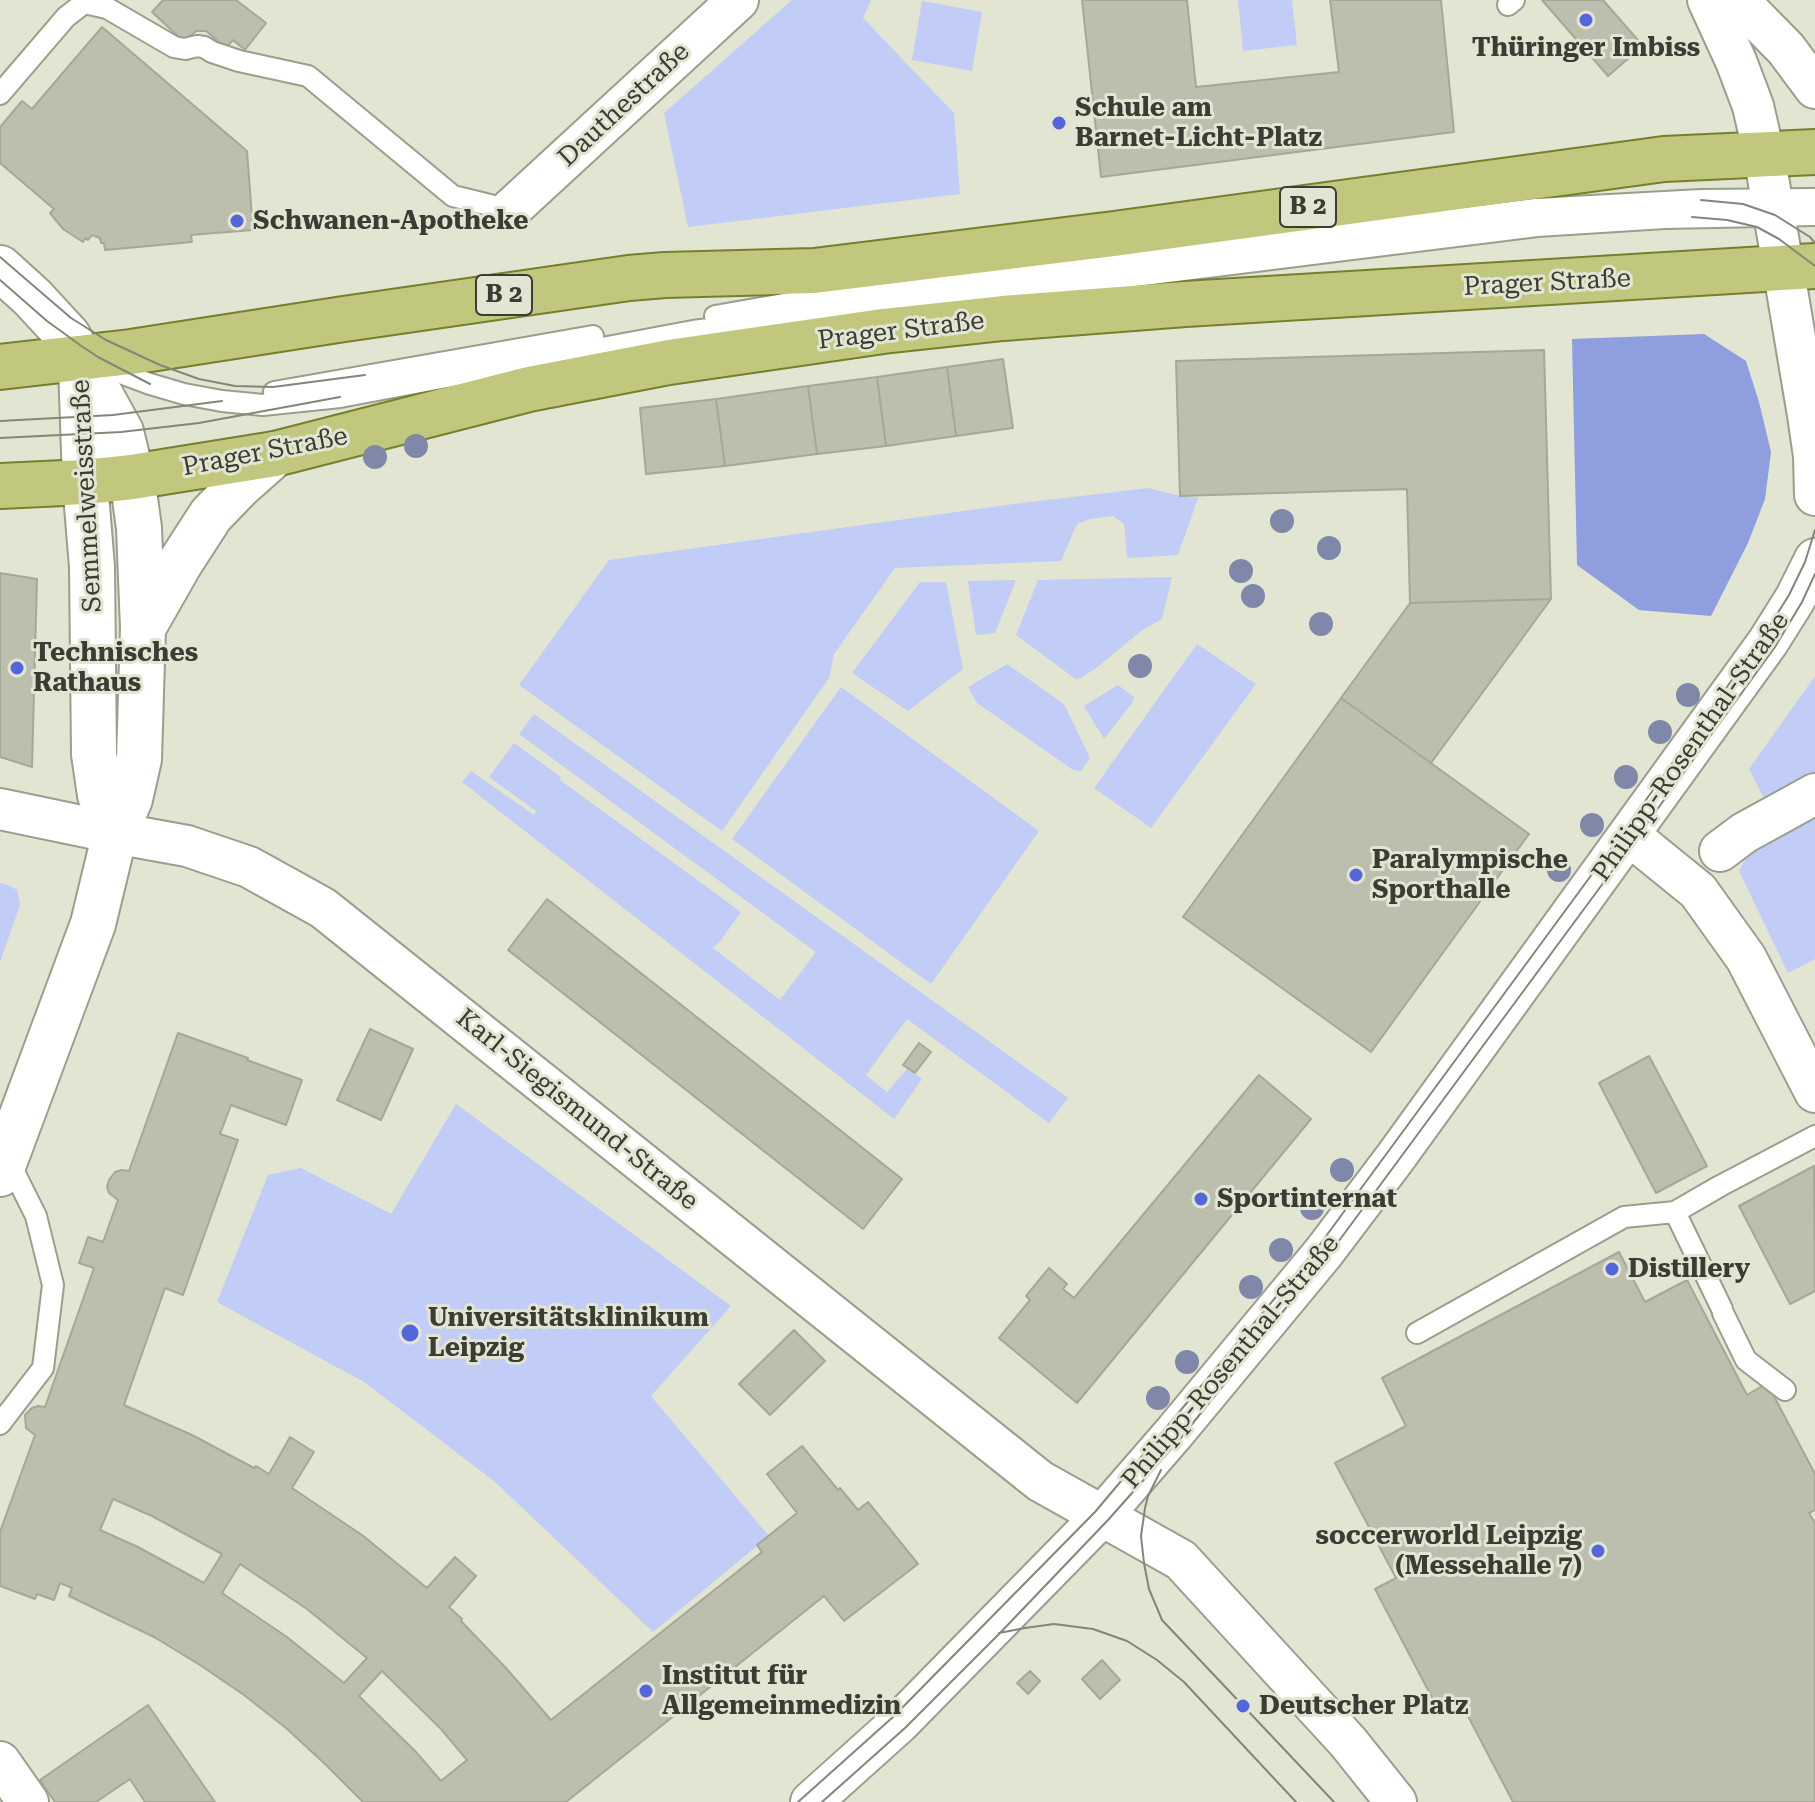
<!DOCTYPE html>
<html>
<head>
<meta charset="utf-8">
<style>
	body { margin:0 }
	canvas { display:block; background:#e1e5d1 }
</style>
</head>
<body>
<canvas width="1815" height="1802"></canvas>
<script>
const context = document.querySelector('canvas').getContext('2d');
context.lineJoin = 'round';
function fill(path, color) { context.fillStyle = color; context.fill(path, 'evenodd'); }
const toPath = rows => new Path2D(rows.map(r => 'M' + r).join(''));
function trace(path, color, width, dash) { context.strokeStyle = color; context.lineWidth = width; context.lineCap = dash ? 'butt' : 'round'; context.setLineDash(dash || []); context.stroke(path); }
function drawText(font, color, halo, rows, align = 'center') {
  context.font = font + ' "Roboto Serif",serif'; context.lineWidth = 6; context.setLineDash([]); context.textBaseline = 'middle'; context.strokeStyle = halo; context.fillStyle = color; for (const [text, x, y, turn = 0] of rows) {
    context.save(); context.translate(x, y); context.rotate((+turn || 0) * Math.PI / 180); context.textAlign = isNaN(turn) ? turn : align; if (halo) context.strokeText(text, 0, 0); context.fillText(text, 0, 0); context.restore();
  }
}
const green = toPath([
	[792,0,871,0,863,18,954,113,960,194,688,227,664,113],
	[1238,0,1292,0,1297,45,1243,51],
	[922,1,982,12,972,71,912,60],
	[1148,488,1180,496,1198,498,1178,555,1127,558,1124,524,1113,516,1090,519,1077,524,1061,561,895,568,834,654,829,678,722,831,519,685,609,560,1014,504],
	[1172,577,1162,619,1141,631,1095,669,1077,680,1016,635,1038,580],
	[1016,580,995,633,976,635,968,581],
	[920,582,946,582,963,669,908,711,852,673],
	[1197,644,1256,684,1151,828,1094,788],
	[1007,664,1064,704,1090,758,1081,771,1073,770,977,703,968,687],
	[1815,676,1815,773,1765,800,1749,769],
	[1118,685,1134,697,1132,703,1104,739,1084,706],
	[841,687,1039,831,931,984,732,839],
	[534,714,1068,1098,1049,1123,907,1019,866,1075,887,1092,908,1068,922,1079,894,1119,462,782,471,771,534,815,536,811,489,777,514,743,561,777,560,780,741,912,721,940,713,948,780,1000,816,952,519,734],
	[1815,809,1815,959,1788,973,1739,871,1756,840],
	[0,883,6,884,17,890,20,905,0,962],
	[456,1104,731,1306,651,1396,769,1536,653,1632,494,1481,364,1382,217,1302,268,1175,301,1168,391,1214]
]);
const forest = toPath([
	[1704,334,1746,361,1759,402,1771,452,1765,499,1748,543,1711,616,1639,610,1577,565,1572,339]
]);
const building = toPath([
	[163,0,236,0,266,23,245,50,233,40,226,48,206,31,196,31,184,42,152,12,163,0],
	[1082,0,1187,0,1196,87,1339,72,1330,0,1441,0,1454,132,1101,177,1082,0],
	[1542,0,1603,0,1643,46,1608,76,1542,0],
	[102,27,247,151,253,230,191,235,192,242,105,250,104,243,101,243,100,238,92,235,88,240,86,238,83,242,63,229,50,213,54,209,0,163,0,127,22,101,32,109,102,27],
	[1544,350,1551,599,1410,603,1407,489,1180,496,1176,361,1544,350],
	[1003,359,1013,428,956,436,947,367,1003,359],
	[947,367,956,436,886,446,877,377,947,367],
	[877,377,886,446,817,454,808,386,877,377],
	[808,386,817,454,725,466,716,399,808,386],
	[716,399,725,466,646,474,640,408,716,399],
	[0,573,37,579,32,767,0,757,0,573],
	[1551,599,1431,763,1341,698,1410,603,1551,599],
	[1341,698,1529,834,1371,1052,1183,917,1341,698],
	[547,899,902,1179,863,1229,508,950,547,899],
	[370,1029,413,1049,381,1120,337,1100,370,1029],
	[178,1033,248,1058,247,1060,302,1080,286,1125,231,1105,220,1134,238,1140,183,1295,165,1288,124,1405,192,1435,254,1468,256,1466,269,1474,290,1437,314,1452,292,1488,362,1535,427,1588,455,1557,476,1576,449,1607,462,1619,461,1621,506,1668,551,1720,762,1552,757,1545,797,1513,767,1474,802,1446,838,1490,840,1488,858,1510,868,1502,918,1564,844,1621,824,1596,566,1802,363,1802,325,1764,286,1728,244,1695,200,1665,154,1637,69,1596,72,1588,60,1583,54,1600,37,1594,35,1599,0,1586,0,1532,35,1435,26,1428,25,1415,32,1408,38,1406,45,1407,94,1268,79,1263,88,1237,103,1242,118,1200,109,1193,107,1187,109,1180,115,1172,122,1170,129,1171,178,1033],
	[113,1499,152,1516,222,1554,204,1583,138,1547,100,1530,113,1499],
	[240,1564,307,1609,367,1658,344,1683,287,1637,222,1593,240,1564],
	[382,1671,441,1729,467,1760,441,1781,416,1752,359,1696,382,1671],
	[919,1043,931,1052,915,1073,903,1065,919,1043],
	[1649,1056,1707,1166,1656,1193,1599,1083,1649,1056],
	[1259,1075,1311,1119,1077,1403,999,1338,1030,1300,1026,1296,1049,1268,1067,1284,1063,1289,1074,1298,1259,1075],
	[1814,1166,1815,1291,1790,1304,1739,1206,1814,1166],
	[1619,1252,1645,1302,1687,1280,1747,1395,1767,1383,1815,1474,1815,1510,1809,1513,1815,1523,1815,1802,1513,1802,1459,1699,1438,1709,1375,1589,1396,1578,1335,1463,1406,1426,1382,1378,1619,1252],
	[794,1330,825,1361,770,1415,739,1384,794,1330],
	[1102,1660,1120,1680,1100,1699,1082,1679,1102,1660],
	[1030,1671,1040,1681,1028,1694,1017,1683,1030,1671],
	[148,1705,215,1802,145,1802,130,1779,96,1802,55,1802,40,1780,148,1705]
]);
const lane = toPath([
	[1508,5,1514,0],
	[0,94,66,17,84,3,107,8,174,47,185,49,197,46,204,47,212,52,239,61,308,76,453,196,510,210],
	[715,316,801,301,1536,209,1701,200,1815,199],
	[102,366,150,384,184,394,222,401,263,405,340,397,693,331,1537,226,1665,218,1815,215],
	[274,392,593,336],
	[1675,1212,1722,1309],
	[1723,1313,1746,1360,1785,1390],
	[1417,1333,1624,1217,1675,1212,1720,1186,1815,1136],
	[0,1424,43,1368,53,1285,36,1216,8,1160]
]);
const street = toPath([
	[1708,0,1736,61,1753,106,1764,154,1808,415,1814,456,1815,495],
	[1738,0,1786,49,1815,88],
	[510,210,738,0],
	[0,809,115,833,187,846,249,867,323,908,1040,1481,1181,1560,1348,1742,1396,1802],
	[1629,835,1698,891,1746,958,1815,1092],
	[1720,851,1744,833,1815,794],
	[0,1762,28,1802],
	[811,1802,899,1723,1102,1516,1174,1433,1324,1252,1395,1158,1768,642,1795,599,1815,559]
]);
const secondary = toPath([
	[0,268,32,297,68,336,121,432,132,477,139,528,143,628,139,759,130,799,115,833,93,924,0,1174],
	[81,365,85,482,92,567,94,754,100,795,115,833],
	[143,628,180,563,211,515,239,486,275,454]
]);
const primary = toPath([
	[0,367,131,352,344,319,629,278,665,275,814,271,1114,234,1664,159,1815,152],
	[0,486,85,482,132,477,275,454,529,389,669,362,883,331,1003,318,1185,304,1815,266]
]);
const tram = toPath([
	[1701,200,1743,204,1775,215,1810,237,1815,243],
	[1692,217,1727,220,1757,227,1779,239,1815,266],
	[0,257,71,318,106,340,160,365,199,379,235,386,273,387,365,375],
	[0,280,47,321,80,345,98,357,150,384],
	[0,421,113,415,222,401],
	[0,438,121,432,199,423,340,397],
	[1161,1470,1148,1496,1145,1508,1141,1536,1144,1563,1149,1589,1162,1620,1334,1802],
	[999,1633,1025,1628,1054,1624,1093,1629,1127,1641,1157,1660,1184,1682,1296,1802],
	[798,1802,893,1717,1095,1512,1318,1247,1623,832,1762,638,1789,595,1805,562,1815,530],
	[822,1802,905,1728,1000,1633,1108,1520,1180,1439,1327,1257,1635,840,1775,647,1802,602,1815,574]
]);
const trees = [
	[416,446],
	[375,457],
	[1282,521],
	[1329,548],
	[1241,571],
	[1253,596],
	[1321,624],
	[1140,666],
	[1688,695],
	[1660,732],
	[1626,777],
	[1592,825],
	[1559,870],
	[1342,1170],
	[1312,1208],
	[1281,1250],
	[1251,1287],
	[1187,1362],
	[1158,1398]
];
const markers = [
	[1586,20,8,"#5466dc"],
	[1059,123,8,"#5466dc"],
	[237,221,8,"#5466dc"],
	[17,668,8,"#5466dc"],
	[1356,875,8,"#5466dc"],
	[1201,1199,8,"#5466dc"],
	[1612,1269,8,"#5466dc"],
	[410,1333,10,"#5466dc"],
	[1598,1551,8,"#5466dc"],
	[646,1691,8,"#5466dc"],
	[1243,1706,8,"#5466dc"]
];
const shields = [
	[1308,207,56],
	[504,295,56]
];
const shieldNames = [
	["B 2",1308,207],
	["B 2",504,295]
];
const poiNames = [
	["Thüringer Imbiss",1586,48,"center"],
	["Schule am",1075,108],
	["Barnet-Licht-Platz",1075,138],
	["Schwanen-Apotheke",253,221],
	["Technisches",33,653],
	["Rathaus",33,683],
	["Paralympische",1372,860],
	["Sporthalle",1372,890],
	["Sportinternat",1217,1199],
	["Distillery",1628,1269],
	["Universitätsklinikum",428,1318],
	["Leipzig",428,1348],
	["soccerworld Leipzig",1582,1536,"right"],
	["(Messehalle 7)",1582,1566,"right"],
	["Institut für",662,1676],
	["Allgemeinmedizin",662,1706],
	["Deutscher Platz",1259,1706]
];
const streetNames = [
	["Dauthestraße",624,105,-43],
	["Prager Straße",1547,283,-3],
	["Prager Straße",901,331,-7],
	["Prager Straße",265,452,-11],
	["Semmelweisstraße",87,496,-93],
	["Philipp-Rosenthal-Straße",1691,747,-55],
	["Karl-Siegismund-Straße",577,1110,39],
	["Philipp-Rosenthal-Straße",1231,1362,-50]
];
fill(green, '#c1cdf6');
fill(forest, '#8e9edf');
fill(building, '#bcbfad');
trace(building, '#a5a895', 2);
trace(lane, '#9b9e8c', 24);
trace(street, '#9b9e8c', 44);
trace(secondary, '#9b9e8c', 48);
trace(primary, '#777f2c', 48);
trace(lane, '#fff', 20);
trace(street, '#fff', 40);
trace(secondary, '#fff', 44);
trace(primary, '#c1c87d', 44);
trace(tram, '#838678', 2);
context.fillStyle = '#8088a9';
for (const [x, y] of trees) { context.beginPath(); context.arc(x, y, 12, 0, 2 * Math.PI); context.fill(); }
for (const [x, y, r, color] of markers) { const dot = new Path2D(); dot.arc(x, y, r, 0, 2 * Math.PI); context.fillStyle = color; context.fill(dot); trace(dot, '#e1e5d1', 3); }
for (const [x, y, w] of shields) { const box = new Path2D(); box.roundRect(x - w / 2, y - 20, w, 40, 6); context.fillStyle = '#e1e5d1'; context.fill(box); trace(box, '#3b3d35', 2); }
drawText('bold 24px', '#3b3d35', null, shieldNames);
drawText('bold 26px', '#3b3d35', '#e1e5d1', poiNames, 'left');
drawText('26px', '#3b3d35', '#e1e5d1', streetNames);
</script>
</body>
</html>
